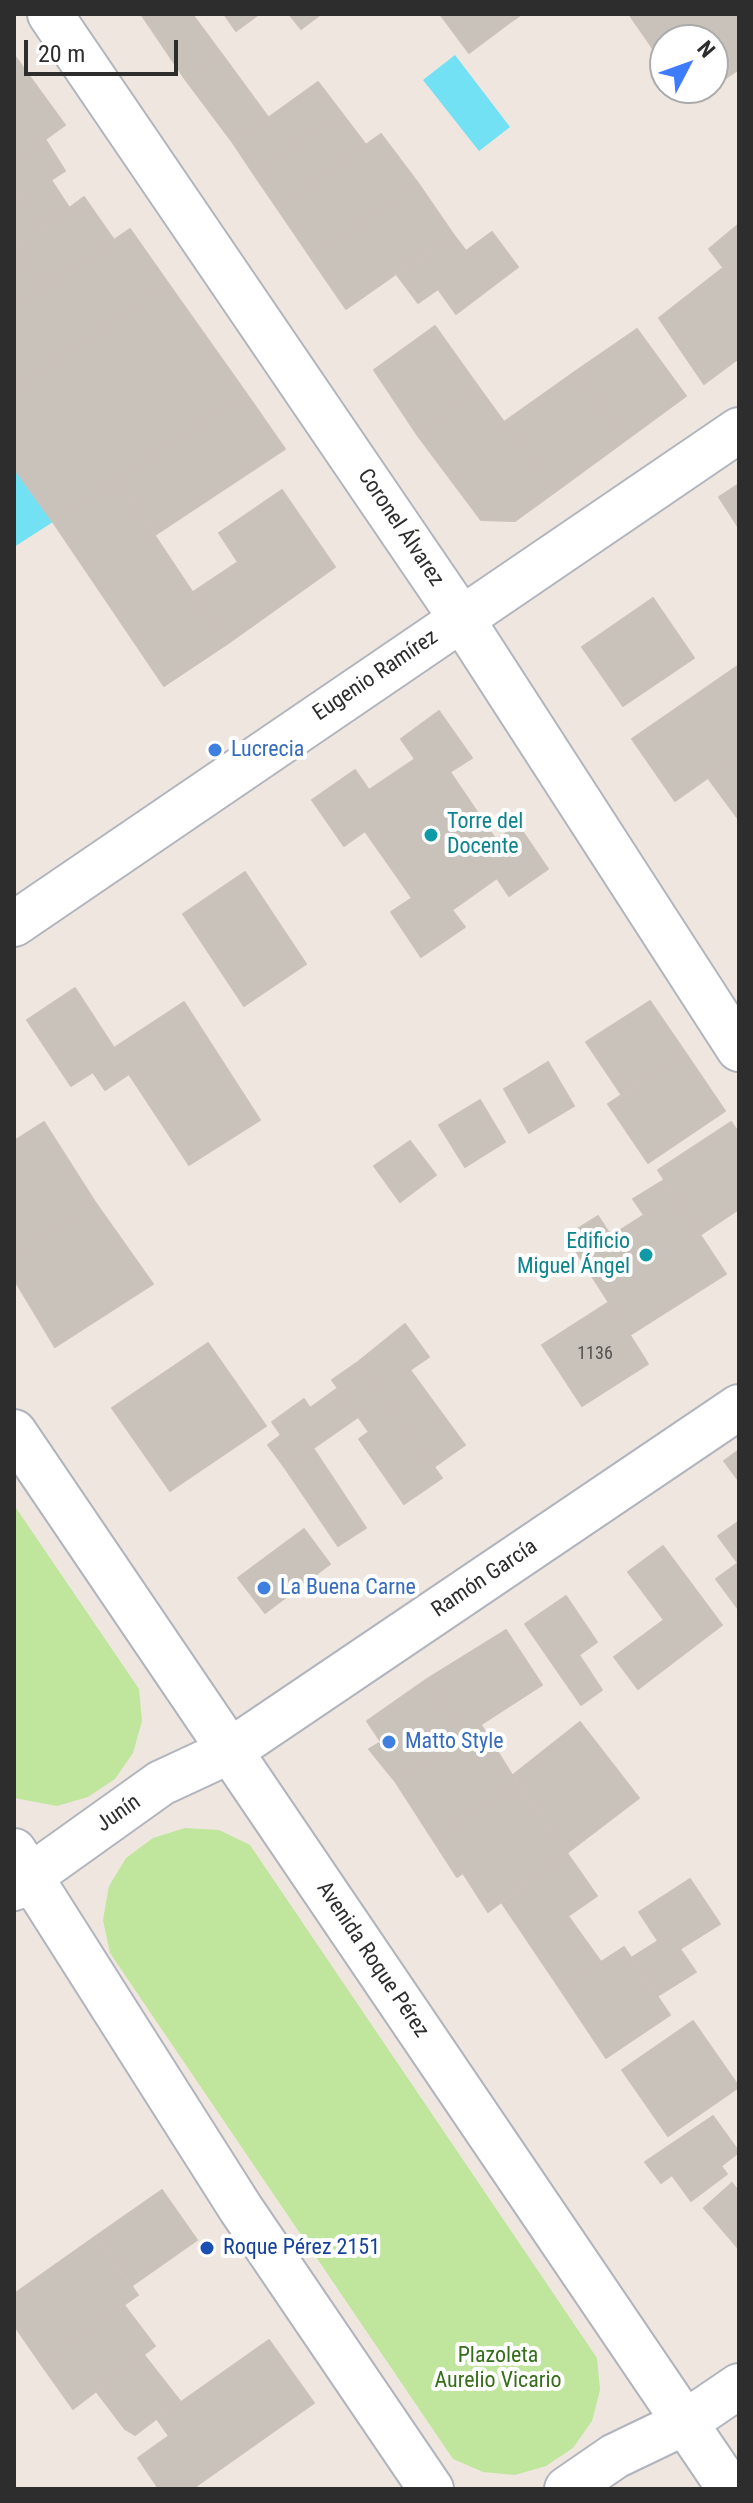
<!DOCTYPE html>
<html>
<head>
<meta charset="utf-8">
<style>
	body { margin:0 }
	#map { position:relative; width:753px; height:2503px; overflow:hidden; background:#efe6e0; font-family:"Roboto Condensed",sans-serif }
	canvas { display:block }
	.frame { position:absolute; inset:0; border:16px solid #2d2d2d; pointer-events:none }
	.north { position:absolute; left:649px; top:24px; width:80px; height:80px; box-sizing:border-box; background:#fff; border:2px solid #ababab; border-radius:50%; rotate:49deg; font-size:22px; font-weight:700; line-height:32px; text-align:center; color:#2d2d2d }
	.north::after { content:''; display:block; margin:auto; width:28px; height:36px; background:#3d7bff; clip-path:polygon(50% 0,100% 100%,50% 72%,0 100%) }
	.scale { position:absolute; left:24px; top:40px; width:154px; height:36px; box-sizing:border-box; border:4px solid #2d2d2d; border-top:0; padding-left:10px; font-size:24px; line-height:28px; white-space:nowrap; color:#2d2d2d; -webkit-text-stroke:6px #fff; paint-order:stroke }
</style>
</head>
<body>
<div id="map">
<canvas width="753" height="2503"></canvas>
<div class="frame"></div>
<div class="north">N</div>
<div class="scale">20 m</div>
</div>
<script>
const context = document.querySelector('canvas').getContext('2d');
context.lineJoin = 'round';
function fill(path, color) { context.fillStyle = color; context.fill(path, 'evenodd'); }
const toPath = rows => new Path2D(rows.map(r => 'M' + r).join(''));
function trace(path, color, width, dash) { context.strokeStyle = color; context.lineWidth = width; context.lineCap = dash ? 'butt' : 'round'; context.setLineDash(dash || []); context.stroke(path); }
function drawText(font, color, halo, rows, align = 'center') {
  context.font = font + ' "Roboto Condensed",sans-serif'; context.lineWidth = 8; context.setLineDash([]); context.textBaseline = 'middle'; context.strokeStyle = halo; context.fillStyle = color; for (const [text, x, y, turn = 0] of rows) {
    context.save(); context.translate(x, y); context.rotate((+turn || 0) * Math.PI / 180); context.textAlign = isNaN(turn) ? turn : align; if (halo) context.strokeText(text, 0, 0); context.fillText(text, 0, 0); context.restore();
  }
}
const green = toPath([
	[14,1505,139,1689,142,1721,133,1753,115,1779,88,1797,57,1806,14,1798],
	[185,1828,219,1830,250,1845,597,2358,600,2390,592,2421,573,2448,546,2466,515,2475,483,2472,453,2459,110,1953,103,1920,109,1886,126,1858,153,1838]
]);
const water = toPath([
	[455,55,510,127,479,151,423,80],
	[14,468,53,522,14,547]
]);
const building = toPath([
	[141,14,192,14,221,53,185,79,141,14],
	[224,14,259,14,236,31,224,14],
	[289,14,321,14,301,29,289,14],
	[440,14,503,14,509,23,469,53,440,14],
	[503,14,522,14,509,23,503,14],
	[629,14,698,14,716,39,665,40,665,66,629,14],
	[698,14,739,14,739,69,726,78,713,59,716,39,698,14],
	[221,53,268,117,233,143,185,79,221,53],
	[14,55,65,125,14,162,14,55],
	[713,59,726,78,713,87,713,59],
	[318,82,341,112,255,176,233,143,318,82],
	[681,88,712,88,691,103,681,88],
	[341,112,366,145,277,208,255,176,341,112],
	[381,134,418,183,311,258,277,208,381,134],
	[45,139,65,171,51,180,70,209,42,228,14,188,14,162,45,139],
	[418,183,453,234,346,309,311,258,418,183],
	[17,191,42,228,14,249,14,193,17,191],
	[84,197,114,240,43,289,16,248,84,197],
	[739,224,739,288,709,249,739,224],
	[130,229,168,283,14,389,14,309,130,229],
	[492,232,518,267,456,314,438,289,418,303,397,275,453,234,466,251,492,232],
	[16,248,43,289,14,309,14,249,16,248],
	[723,268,739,288,739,358,704,384,659,318,723,268],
	[168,283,246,393,53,522,14,468,14,389,168,283],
	[435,326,480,389,418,436,374,370,435,326],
	[637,329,686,396,626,440,576,371,637,329],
	[576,371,626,440,555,492,504,422,576,371],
	[480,389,555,492,515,521,481,520,418,436,480,389],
	[246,393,285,449,155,535,117,479,246,393],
	[117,479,227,644,164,686,53,522,117,479],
	[739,484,739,528,719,497,739,484],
	[282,490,335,567,227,644,193,592,238,562,219,533,282,490],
	[653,598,694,658,623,706,582,647,653,598],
	[739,665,739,756,675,801,632,739,739,665],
	[439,711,472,758,450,772,496,840,518,825,548,869,509,896,497,878,452,910,465,927,421,957,391,912,412,898,365,831,344,846,312,800,355,770,369,790,415,759,401,739,439,711],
	[739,756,739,820,708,778,739,756],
	[245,872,306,964,244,1006,183,914,245,872],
	[75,988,114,1048,184,1002,260,1120,189,1165,129,1074,105,1090,93,1072,71,1086,27,1020,75,988],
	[650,1001,685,1052,621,1094,586,1042,650,1001],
	[685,1052,725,1111,648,1163,608,1104,685,1052],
	[548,1062,574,1106,529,1133,504,1089,548,1062],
	[480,1100,505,1142,465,1167,439,1125,480,1100],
	[44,1122,95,1202,14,1255,14,1141,44,1122],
	[731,1122,739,1133,739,1209,700,1235,658,1170,731,1122],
	[410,1141,436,1175,400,1202,374,1166,410,1141],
	[664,1180,726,1274,630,1335,566,1236,598,1216,611,1236,644,1215,633,1199,664,1180],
	[95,1202,153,1284,55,1347,14,1279,14,1255,95,1202],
	[609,1302,648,1364,582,1406,542,1345,609,1302],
	[405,1324,429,1357,410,1370,465,1445,434,1467,358,1362,405,1324],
	[208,1343,266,1426,170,1491,112,1408,208,1343],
	[358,1362,442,1478,404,1504,359,1439,369,1432,332,1380,358,1362],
	[338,1388,358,1417,285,1468,268,1445,281,1435,272,1422,304,1399,310,1408,338,1388],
	[313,1448,366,1528,338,1546,285,1468,313,1448],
	[739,1450,739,1481,724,1461,739,1450],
	[738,1522,739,1523,739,1610,716,1579,738,1563,718,1536,738,1522],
	[304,1529,330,1564,265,1613,238,1578,304,1529],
	[663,1546,722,1625,638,1689,614,1657,664,1620,628,1572,663,1546],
	[566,1596,597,1642,579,1655,602,1690,581,1705,525,1624,566,1596],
	[506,1630,542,1685,463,1736,427,1679,506,1630],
	[427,1679,463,1736,395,1781,369,1749,381,1742,367,1721,427,1679],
	[580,1722,639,1798,567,1853,513,1775,580,1722],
	[481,1725,517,1783,433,1840,395,1781,481,1725],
	[517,1783,567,1853,488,1912,463,1873,457,1877,433,1840,517,1783],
	[567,1853,597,1896,568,1916,601,1962,560,1989,502,1903,567,1853],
	[690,1879,720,1924,680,1949,696,1972,656,1997,631,1958,658,1941,639,1912,690,1879],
	[624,1947,670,2015,606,2058,560,1989,624,1947],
	[693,2021,739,2087,668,2136,622,2070,693,2021],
	[713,2116,739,2152,721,2166,727,2174,691,2201,672,2175,661,2183,645,2162,713,2116],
	[732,2183,739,2192,739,2249,704,2208,732,2183],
	[162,2190,197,2240,130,2287,96,2236,162,2190],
	[96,2236,138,2295,41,2364,14,2325,14,2294,96,2236],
	[124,2305,155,2346,73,2409,41,2364,124,2305],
	[269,2340,314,2403,192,2489,159,2489,138,2458,169,2436,157,2419,269,2340],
	[144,2355,180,2401,135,2435,125,2429,96,2391,144,2355]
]);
const street = toPath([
	[50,14,461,618,739,1049],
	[14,924,739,430],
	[14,1888,161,1783,230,1751,739,1407],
	[567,2489,615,2456,686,2422,739,2386]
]);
const secondary = toPath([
	[14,1432,730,2489],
	[14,1851,241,2209,431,2489]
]);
const markers = [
	[215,750,8,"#3f7fe0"],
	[431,835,8,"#0f9aa8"],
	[646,1255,8,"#0f9aa8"],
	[264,1588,8,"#3f7fe0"],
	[389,1742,8,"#3f7fe0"],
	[207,2248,8,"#1a4fb4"]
];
const numberNames = [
	["1136",595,1354]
];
const streetNames = [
	["Coronel Álvarez",400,528,56],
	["Eugenio Ramírez",376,676,-34],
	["Ramón García",485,1579,-34],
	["Junín",119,1814,-35],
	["Avenida Roque Pérez",372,1960,56]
];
const shopNames = [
	["Lucrecia",231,750],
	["La Buena Carne",280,1588],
	["Matto Style",405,1742]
];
const cultureNames = [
	["Torre del",447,822],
	["Docente",447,847],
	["Edificio",630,1242,"right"],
	["Miguel Ángel",630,1267,"right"]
];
const transitNames = [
	["Roque Pérez 2151",223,2248]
];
const parkNames = [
	["Plazoleta",498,2356],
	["Aurelio Vicario",498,2381]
];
fill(green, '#bfe69c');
fill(water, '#71e1f3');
fill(building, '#c8c2bb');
trace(building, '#cbc2b9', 2);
trace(street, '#b0b4bd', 48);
trace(secondary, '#b0b4bd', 48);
trace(street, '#fff', 44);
trace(secondary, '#fff', 44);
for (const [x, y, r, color] of markers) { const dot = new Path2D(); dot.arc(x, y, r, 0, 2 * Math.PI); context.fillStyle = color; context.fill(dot); trace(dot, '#fff', 3); }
drawText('18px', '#545250', null, numberNames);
drawText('22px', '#2d2d2d', '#fff', streetNames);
drawText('22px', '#366cbe', '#fff', shopNames, 'left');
drawText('22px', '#0d838f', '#fff', cultureNames, 'left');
drawText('22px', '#164399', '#fff', transitNames, 'left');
drawText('22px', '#366f19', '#fff', parkNames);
</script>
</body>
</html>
